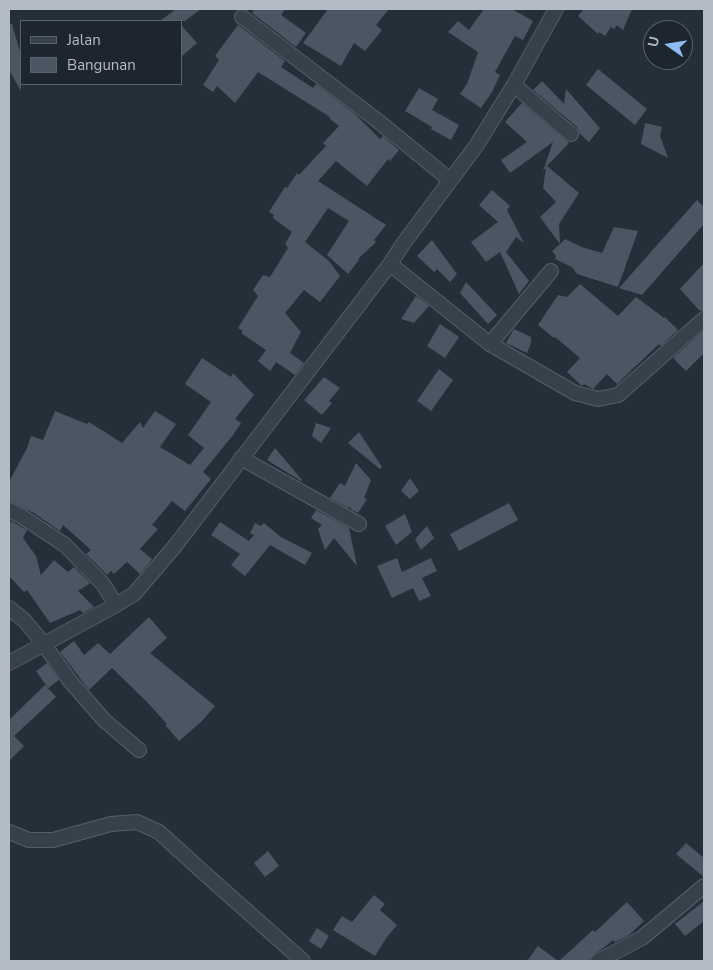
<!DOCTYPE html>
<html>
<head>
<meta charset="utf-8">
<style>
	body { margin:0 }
	#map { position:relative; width:713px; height:970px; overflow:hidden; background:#242f3a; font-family:"Nunito Sans",sans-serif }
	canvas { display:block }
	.frame { position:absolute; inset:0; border:10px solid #b3bcc6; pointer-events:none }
	.legend { position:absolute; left:20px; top:20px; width:162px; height:65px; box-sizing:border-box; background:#1d262f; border:1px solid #59626b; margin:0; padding:6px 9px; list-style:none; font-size:15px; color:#b3bcc6 }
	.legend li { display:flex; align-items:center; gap:10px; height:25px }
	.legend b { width:25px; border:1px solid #59626b }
	.north { position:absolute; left:643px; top:20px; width:50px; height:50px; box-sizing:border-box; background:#1d262f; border:1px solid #59626b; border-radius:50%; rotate:283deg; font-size:14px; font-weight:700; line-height:20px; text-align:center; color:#b3bcc6 }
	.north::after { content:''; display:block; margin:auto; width:18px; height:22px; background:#8cbcf2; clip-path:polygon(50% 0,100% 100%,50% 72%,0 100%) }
</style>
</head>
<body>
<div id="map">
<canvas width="713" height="970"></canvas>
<div class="frame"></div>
<ul class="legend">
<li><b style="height:6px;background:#37414b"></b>Jalan</li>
<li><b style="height:14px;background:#4a5763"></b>Bangunan</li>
</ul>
<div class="north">U</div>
</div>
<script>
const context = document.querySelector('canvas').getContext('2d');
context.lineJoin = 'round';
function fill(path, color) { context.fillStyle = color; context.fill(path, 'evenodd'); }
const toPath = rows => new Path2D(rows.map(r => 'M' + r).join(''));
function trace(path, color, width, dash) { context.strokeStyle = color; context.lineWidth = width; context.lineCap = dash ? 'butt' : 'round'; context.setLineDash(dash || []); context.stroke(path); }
const building = toPath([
	[176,9,201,9,185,21,160,21],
	[255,9,285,9,281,15,306,33,296,47,252,13],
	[328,9,389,9,376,25,382,30,365,51,354,43,341,66,303,43],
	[484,9,512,9,533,21,523,40,515,36,495,72,500,75,492,92,481,108,460,94,467,84,478,52,448,32,458,21,469,30],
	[584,9,632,9,623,30,617,25,614,29,611,27,605,36,599,32,598,34,578,16],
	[9,24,12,24,21,55,21,91,9,70],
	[181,25,197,43,181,57],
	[238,25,285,61,281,67,313,88,316,84,355,114,380,139,383,136,399,150,390,161,388,159,367,186,336,161,318,181,386,225,374,240,376,242,358,259,359,260,348,274,327,255,349,221,328,208,305,242,329,261,340,276,320,302,304,290,285,313,301,332,290,353,304,363,295,375,276,362,270,371,258,361,266,350,241,333,243,331,238,328,258,296,253,290,263,275,270,277,288,248,285,244,292,232,273,218,274,215,269,212,285,187,287,188,297,173,299,175,326,146,323,143,339,126,329,118,330,117,258,72,235,103,217,86,213,92,203,85,219,60,215,56],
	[598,69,647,109,635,125,586,85],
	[542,81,564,104,566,89,600,128,589,142,579,133,577,127,533,90],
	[419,88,438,99,432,110,459,125,451,140,431,129,432,127,405,111],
	[522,103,569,143,547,166,579,193,559,224,560,244,565,239,582,247,602,253,614,227,638,231,618,287,577,274,572,267,555,259,556,256,552,251,560,244,540,217,556,202,543,188,546,168,543,171,553,142,510,173,501,160,527,142,505,122],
	[645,123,662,127,660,136,668,158,641,144],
	[492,190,510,206,507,210,524,243,516,237,506,252,529,281,519,294,500,252,486,262,471,242,498,222,479,205],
	[697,200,704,207,704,224,642,295,619,288],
	[432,240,457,274,450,282,437,269,434,272,417,256],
	[704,263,704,310,700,311,680,289],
	[466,282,497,315,488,324,460,293],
	[580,284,618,316,636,297,664,318,665,317,678,330,661,346,659,344,617,384,607,374,593,389,584,384,582,386,567,372,580,358,555,337,554,338,538,325,558,295,567,297],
	[416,296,429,306,414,323,401,319],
	[440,324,459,337,445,358,427,346],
	[514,329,531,337,531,343,527,353,506,343],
	[704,330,704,353,686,371,673,358],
	[202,358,231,377,233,373,254,395,235,419,241,423,233,435,203,472,211,479,185,511,172,501,152,525,158,529,140,549,152,559,140,574,127,562,114,574,111,571,107,575,86,554,91,550,63,525,60,531,34,513,9,501,9,482,27,448,31,436,43,440,55,411,87,424,89,422,122,443,140,422,143,428,155,411,176,424,160,447,190,465,204,448,188,435,211,402,185,384],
	[439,369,453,380,431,411,417,401],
	[324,377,340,388,329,401,332,403,322,415,304,400],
	[316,423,331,428,321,443,312,436],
	[359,432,382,467,380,469,348,443],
	[275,448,302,480,301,481,267,460],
	[356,463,371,480,364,498,367,499,358,513,352,510,350,507,348,508,330,498,340,483,345,486],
	[410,478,419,491,410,499,401,491],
	[509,503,518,520,459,551,450,534],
	[316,510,349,528,357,566,334,538,325,550,318,529,322,525,311,518],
	[405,514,412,532,396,545,385,526],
	[11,521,27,530,23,538,36,556,41,575,54,560,68,572,74,567,90,583,78,591,94,607,83,613,80,610,50,623,27,590,24,592,9,576,9,525],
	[220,522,249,541,254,535,250,533,255,523,261,526,264,523,281,537,312,553,305,565,270,545,245,576,231,565,240,554,211,535],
	[427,526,434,538,421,550,415,539],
	[397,558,402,572,431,558,437,571,422,578,431,596,419,601,413,588,392,598,377,566],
	[149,617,167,638,150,653,215,706,202,721,179,741,165,725,167,724,147,702,112,668,89,690,60,652,74,641,84,655,98,643,110,654],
	[47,663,59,680,48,688,36,671],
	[45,685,56,697,14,736,24,746,9,761,9,720],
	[686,843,704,858,704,877,676,854],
	[268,851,279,866,265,877,254,863],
	[374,895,385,904,380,910,397,925,387,937,375,956,333,930,342,916,352,922],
	[704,901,704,921,685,936,675,924],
	[627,902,644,921,629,935,615,942,613,940,602,949,594,954,588,961,559,961,593,930,595,932],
	[317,928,329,936,321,949,309,941],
	[538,946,558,961,527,961]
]);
const minor = toPath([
	[242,17,378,121,450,180],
	[514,85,571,134],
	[390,264,490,344,551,271],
	[490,344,575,393,598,399,618,395,704,319],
	[241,458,359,524],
	[9,510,21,516,65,545,103,584,116,605],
	[9,608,25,621,43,643,70,681,104,720,139,750],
	[9,663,116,605,134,594,175,546,390,264,403,244,476,146,514,85,556,9],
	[9,832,29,840,53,840,111,824,137,822,159,832,204,873,303,961],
	[598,961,642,938,704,886]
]);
fill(building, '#4a5763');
trace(minor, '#565f69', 16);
trace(minor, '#37414b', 14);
</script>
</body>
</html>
